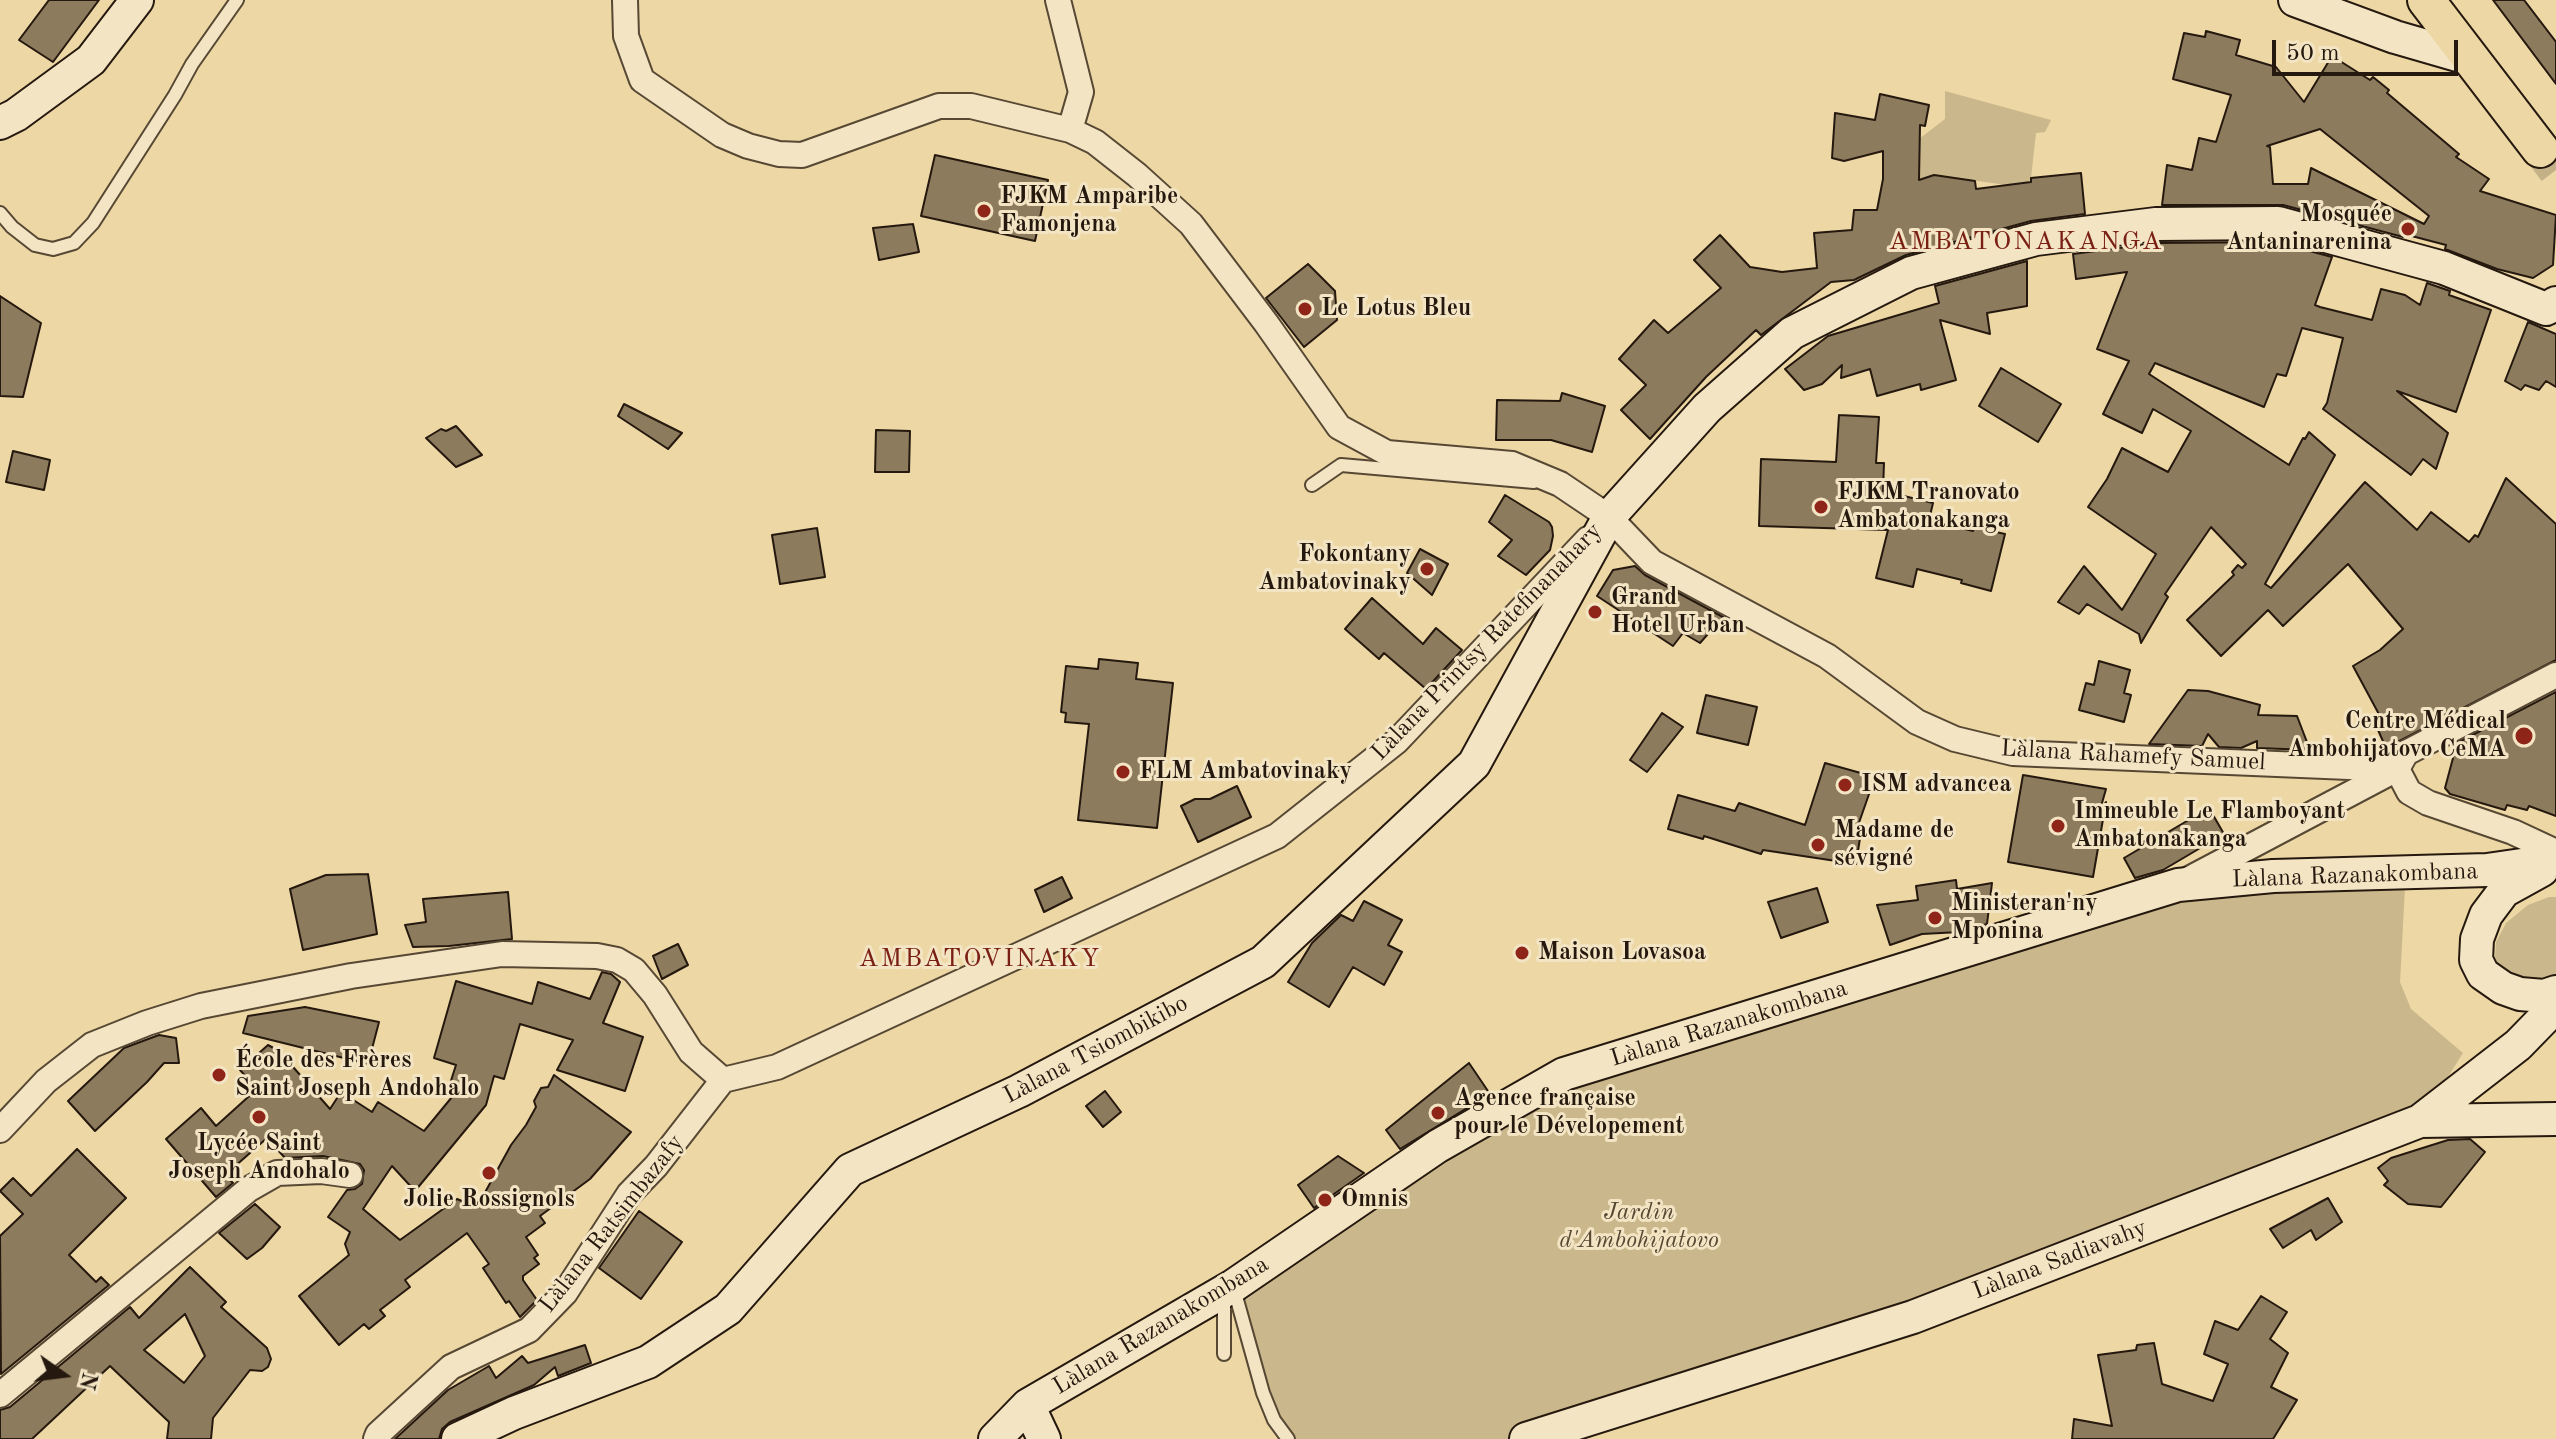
<!DOCTYPE html>
<html>
<head>
<meta charset="utf-8">
<style>
	body { margin:0 }
	#map { position:relative; width:2556px; height:1439px; overflow:hidden; background:#ecd7a5; font-family:"Old Standard TT",serif }
	canvas { display:block }
	.north { position:absolute; left:24px; top:1335px; width:80px; height:80px; -webkit-text-stroke:6px #f3e5c4; paint-order:stroke; rotate:104deg; font-size:22px; font-weight:700; line-height:32px; text-align:center; color:#25180e }
	.north::after { content:''; display:block; margin:auto; width:28px; height:36px; background:#25180e; clip-path:polygon(50% 0,100% 100%,50% 72%,0 100%) }
	.scale { position:absolute; left:2272px; top:40px; width:186px; height:36px; box-sizing:border-box; border:4px solid #25180e; border-top:0; padding-left:10px; font-size:24px; line-height:28px; white-space:nowrap; color:#25180e; -webkit-text-stroke:6px #f3e5c4; paint-order:stroke }
</style>
</head>
<body>
<div id="map">
<canvas width="2556" height="1439"></canvas>
<div class="north">N</div>
<div class="scale">50 m</div>
</div>
<script>
const context = document.querySelector('canvas').getContext('2d');
context.lineJoin = 'round';
function fill(path, color) { context.fillStyle = color; context.fill(path, 'evenodd'); }
const toPath = rows => new Path2D(rows.map(r => 'M' + r).join(''));
function trace(path, color, width, dash) { context.strokeStyle = color; context.lineWidth = width; context.lineCap = dash ? 'butt' : 'round'; context.setLineDash(dash || []); context.stroke(path); }
function drawText(font, color, halo, rows, align = 'center') {
  context.font = font + ' "Old Standard TT",serif'; context.lineWidth = 6; context.setLineDash([]); context.textBaseline = 'middle'; context.strokeStyle = halo; context.fillStyle = color; for (const [text, x, y, turn = 0] of rows) {
    context.save(); context.translate(x, y); context.rotate((+turn || 0) * Math.PI / 180); context.textAlign = isNaN(turn) ? turn : align; if (halo) context.strokeText(text, 0, 0); context.fillText(text, 0, 0); context.restore();
  }
}
const green = toPath([
	[1945,91,2051,120,2045,132,2036,133,2031,178,2027,183,2007,185,1934,175,1919,180,1919,139,1945,119],
	[2178,885,2405,887,2400,982,2411,1009,2463,1053,2420,1121,1526,1439,1288,1439,1263,1393,1233,1286,1564,1074],
	[2549,897,2556,897,2556,979,2525,985,2499,969,2495,957,2496,942,2506,923,2528,905]
]);
const building = toPath([
	[49,0,99,0,53,62,19,40,49,0],
	[2493,0,2524,0,2556,42,2556,84,2493,0],
	[2206,31,2240,40,2236,55,2276,67,2304,102,2332,56,2370,80,2373,77,2389,90,2387,93,2459,154,2456,157,2489,179,2480,191,2556,215,2553,265,2533,278,2497,269,2445,249,2446,245,2404,234,2403,237,2283,205,2162,205,2167,165,2192,170,2199,138,2216,142,2231,95,2173,79,2184,33,2205,37,2206,31],
	[2320,129,2429,216,2424,224,2311,168,2308,184,2273,184,2270,147,2267,146,2320,129],
	[1880,94,1929,105,1925,126,1920,125,1919,180,1934,175,1975,181,1976,189,2031,182,2031,178,2081,173,2085,214,2031,221,1906,255,1854,280,1831,282,1761,335,1756,330,1706,377,1650,439,1621,410,1646,385,1619,359,1654,320,1668,333,1721,288,1694,260,1720,235,1750,267,1782,272,1817,268,1814,233,1852,230,1854,210,1877,210,1883,179,1883,151,1844,161,1832,158,1835,113,1875,120,1880,94],
	[935,155,1048,180,1035,241,921,216,935,155],
	[913,224,919,252,879,260,873,228,913,224],
	[2276,242,2332,257,2315,305,2320,307,2372,320,2381,289,2405,295,2420,305,2427,283,2450,291,2449,295,2491,310,2456,412,2397,391,2448,433,2436,469,2423,459,2411,475,2323,409,2327,403,2343,338,2302,328,2286,376,2277,374,2264,407,2155,363,2149,374,2289,465,2303,438,2305,439,2309,432,2335,455,2265,584,2271,588,2365,482,2417,530,2431,512,2469,542,2475,535,2478,537,2506,478,2556,524,2556,660,2386,748,2374,721,2381,718,2353,666,2380,650,2403,629,2348,564,2283,626,2268,610,2221,656,2187,620,2234,575,2232,572,2238,565,2242,568,2246,564,2211,527,2165,594,2168,597,2141,643,2139,634,2087,604,2079,614,2058,602,2084,566,2122,610,2156,554,2088,507,2107,479,2122,448,2168,472,2191,431,2153,409,2142,433,2103,414,2129,361,2097,349,2127,272,2076,279,2073,254,2157,243,2276,242],
	[2027,261,2027,306,1987,313,1990,334,1940,320,1956,380,1921,390,1920,384,1877,396,1870,369,1841,378,1842,365,1822,384,1804,390,1785,369,1828,336,1939,303,1935,286,2027,261],
	[1308,264,1335,291,1337,320,1304,347,1266,298,1308,264],
	[0,296,41,323,23,397,0,396,0,296],
	[2528,322,2556,334,2556,387,2546,381,2539,390,2525,385,2521,390,2505,381,2528,322],
	[2001,368,2061,404,2038,442,1979,406,2001,368],
	[1562,393,1605,406,1592,452,1551,440,1496,440,1497,400,1560,401,1562,393],
	[624,404,682,433,668,449,618,416,624,404],
	[1839,415,1879,417,1876,463,1884,463,1883,491,1933,503,1929,520,1973,531,1974,527,2005,534,1991,591,1961,583,1962,580,1917,569,1913,587,1876,578,1888,530,1759,526,1761,459,1836,462,1839,415],
	[456,426,482,455,456,467,426,438,441,429,446,431,456,426],
	[876,430,910,431,909,472,875,472,876,430],
	[13,451,50,460,44,490,6,482,13,451],
	[1505,495,1549,522,1552,527,1553,536,1550,550,1526,575,1498,556,1512,540,1489,522,1505,495],
	[817,528,825,577,780,584,772,535,817,528],
	[1420,549,1448,564,1432,595,1407,573,1420,549],
	[1635,566,1645,575,1723,617,1700,643,1683,633,1673,646,1597,596,1613,570,1635,566],
	[1372,598,1423,644,1436,628,1462,650,1426,689,1384,653,1379,659,1345,629,1372,598],
	[1099,659,1138,663,1136,679,1173,683,1157,828,1078,820,1089,724,1065,722,1066,713,1061,712,1066,666,1098,669,1099,659],
	[2099,661,2130,670,2124,693,2131,695,2124,722,2079,710,2086,683,2094,685,2099,661],
	[2188,690,2208,691,2260,705,2258,715,2297,716,2310,750,2257,748,2257,741,2241,748,2219,747,2208,734,2202,746,2149,744,2188,690],
	[2556,692,2556,816,2529,806,2527,810,2507,805,2505,810,2450,794,2445,788,2457,743,2556,692],
	[1706,695,1757,707,1748,745,1697,733,1706,695],
	[1662,713,1683,727,1647,772,1630,760,1662,713],
	[1825,763,1875,777,1854,837,1860,838,1856,864,1763,850,1761,854,1704,836,1703,839,1668,829,1678,795,1735,811,1739,803,1805,825,1825,763],
	[2023,775,2106,789,2100,810,2106,802,2093,877,2008,862,2023,775],
	[1237,786,1251,817,1198,842,1181,806,1195,799,1210,799,1237,786],
	[2209,808,2224,834,2163,870,2135,878,2124,858,2209,808],
	[368,874,377,934,303,950,290,889,326,875,368,874],
	[1062,877,1072,898,1044,912,1035,890,1062,877],
	[1956,880,1957,889,1992,883,1987,924,1960,932,1922,934,1890,945,1877,905,1918,900,1916,886,1956,880],
	[1817,888,1828,922,1781,938,1768,902,1817,888],
	[508,892,512,939,449,946,413,947,405,925,426,922,423,899,508,892],
	[1364,901,1402,920,1388,945,1402,952,1384,985,1353,967,1329,1007,1288,982,1312,943,1341,915,1353,921,1364,901],
	[678,944,688,965,662,979,653,956,678,944],
	[602,972,611,974,620,982,603,1023,643,1037,625,1091,557,1070,573,1040,520,1024,504,1079,494,1076,486,1105,415,1191,392,1166,363,1209,400,1240,457,1199,477,1207,511,1145,526,1125,536,1107,534,1101,541,1088,548,1087,554,1075,631,1132,590,1179,540,1216,545,1223,526,1237,538,1255,534,1258,539,1264,523,1276,523,1280,537,1300,520,1317,509,1301,506,1303,483,1268,489,1264,467,1233,405,1280,410,1287,380,1310,385,1316,369,1329,364,1324,339,1345,299,1296,349,1255,345,1244,350,1232,328,1217,347,1190,355,1189,362,1184,364,1170,360,1164,323,1156,285,1158,267,1138,225,1175,233,1183,216,1197,166,1139,201,1108,216,1126,257,1089,240,1070,268,1045,279,1051,330,1109,341,1092,372,1112,378,1102,424,1131,452,1097,447,1093,456,1065,434,1058,456,981,532,1004,538,982,590,999,602,972],
	[305,1007,379,1022,368,1064,243,1033,248,1016,305,1007],
	[159,1035,176,1038,179,1063,164,1063,147,1082,95,1131,68,1101,124,1048,159,1035],
	[1469,1063,1490,1094,1400,1149,1386,1130,1469,1063],
	[1105,1091,1121,1112,1103,1127,1086,1106,1105,1091],
	[2470,1139,2485,1152,2441,1207,2408,1204,2384,1185,2388,1181,2378,1168,2391,1158,2448,1140,2470,1139],
	[77,1149,126,1198,69,1255,96,1282,101,1277,109,1285,1,1374,0,1236,23,1214,0,1191,13,1178,31,1196,77,1149],
	[1338,1156,1364,1173,1314,1208,1298,1185,1338,1156],
	[2328,1198,2342,1222,2316,1240,2311,1230,2283,1248,2270,1229,2328,1198],
	[255,1204,280,1227,262,1248,247,1259,219,1233,255,1204],
	[639,1211,682,1242,641,1299,599,1268,639,1211],
	[190,1267,226,1302,221,1307,267,1348,271,1359,268,1367,262,1371,250,1370,213,1418,211,1439,167,1439,169,1422,110,1366,32,1439,0,1439,0,1410,10,1407,130,1307,139,1318,190,1267],
	[185,1314,205,1356,184,1383,144,1350,185,1314],
	[2261,1296,2287,1312,2270,1339,2288,1353,2271,1387,2297,1400,2273,1439,2072,1439,2074,1419,2112,1426,2098,1355,2136,1350,2137,1345,2154,1343,2162,1384,2213,1401,2228,1364,2204,1354,2215,1321,2238,1330,2261,1296],
	[585,1345,591,1363,558,1376,555,1367,534,1385,450,1422,442,1429,439,1439,395,1439,448,1390,489,1366,496,1378,522,1356,528,1363,585,1345]
]);
const primaryTunnel = toPath([
	[2540,149,2556,170]
]);
const lane = toPath([
	[0,213,12,227,35,245,53,249,74,243,93,223,175,95,192,64,237,0],
	[1312,485,1341,465,1534,482],
	[1234,1289,1263,1393,1274,1420,1288,1439],
	[1224,1354,1224,1297]
]);
const street = toPath([
	[625,0,626,36,642,80,722,135,748,146,779,154,802,155,939,106,971,106,1070,130,1095,142,1137,175,1191,224,1266,323,1339,427,1387,453,1512,464,1560,484,1609,517,1652,562,1827,656,1917,722,1955,739,2013,753,2397,769],
	[1058,0,1081,92,1070,130],
	[2397,769,2406,753,2556,675],
	[2397,769,2409,792,2428,803,2513,832,2556,852],
	[2187,880,2395,770],
	[723,1080,777,1067,1277,836,1397,741,1588,539],
	[0,1130,46,1081,92,1045,147,1023,201,1006,351,976,502,954,597,956,617,960,634,970,655,995,691,1052,723,1080],
	[0,1395,249,1189,277,1173,321,1171,350,1175],
	[376,1439,378,1434,451,1367,529,1330,565,1293,629,1194,656,1166,723,1080]
]);
const secondary = toPath([
	[2295,0,2395,37,2471,59],
	[0,123,16,115,91,60,137,0],
	[2542,870,2504,891,2486,915,2477,939,2476,960,2483,974,2503,988,2520,994,2544,996,2556,992],
	[2420,1121,2556,1119],
	[1028,1405,1044,1439],
	[458,1439,514,1413,648,1362,728,1309,850,1170,1019,1091,1263,962,1474,764,1609,517,1707,408,1792,333,1911,273,2036,239,2156,224,2278,223,2444,268,2546,309,2556,303],
	[995,1439,1028,1405,1233,1286,1438,1146,1564,1074,2178,885,2273,876,2487,870,2556,860],
	[1526,1439,1913,1317,2420,1121,2518,1045,2556,1006]
]);
const primary = toPath([
	[2426,0,2540,149]
]);
const markers = [
	[984,211,8,"#8f2418"],
	[2408,229,8,"#8f2418"],
	[1305,309,8,"#8f2418"],
	[1821,507,8,"#8f2418"],
	[1427,569,8,"#8f2418"],
	[1595,612,8,"#8f2418"],
	[2524,736,10,"#8f2418"],
	[1123,772,8,"#8f2418"],
	[1845,785,8,"#8f2418"],
	[2058,826,8,"#8f2418"],
	[1818,845,8,"#8f2418"],
	[1935,918,8,"#8f2418"],
	[1522,953,8,"#8f2418"],
	[219,1075,8,"#8f2418"],
	[1438,1113,8,"#8f2418"],
	[259,1117,8,"#8f2418"],
	[489,1173,8,"#8f2418"],
	[1325,1200,8,"#8f2418"]
];
const poiNames = [
	["FJKM Amparibe",1000,197],
	["Famonjena",1000,225],
	["Mosquée",2392,215,"right"],
	["Antaninarenina",2392,243,"right"],
	["Le Lotus Bleu",1321,309],
	["FJKM Tranovato",1837,493],
	["Ambatonakanga",1837,521],
	["Fokontany",1411,555,"right"],
	["Ambatovinaky",1411,583,"right"],
	["Grand",1611,598],
	["Hotel Urban",1611,626],
	["Centre Médical",2506,722,"right"],
	["Ambohijatovo CeMA",2506,750,"right"],
	["FLM Ambatovinaky",1139,772],
	["ISM advancea",1861,785],
	["Immeuble Le Flamboyant",2074,812],
	["Ambatonakanga",2074,840],
	["Madame de",1834,831],
	["sévigné",1834,859],
	["Ministeran'ny",1951,904],
	["Mponina",1951,932],
	["Maison Lovasoa",1538,953],
	["École des Frères",235,1061],
	["Saint Joseph Andohalo",235,1089],
	["Agence française",1454,1099],
	["pour le Dévelopement",1454,1127],
	["Lycée Saint",259,1144,"center"],
	["Joseph Andohalo",259,1172,"center"],
	["Jolie Rossignols",489,1200,"center"],
	["Omnis",1341,1200]
];
const streetNames = [
	["Làlana Printsy Ratefinanahary",1487,642,-46],
	["Làlana Rahamefy Samuel",2133,756,3],
	["Làlana Razanakombana",2355,876,-2],
	["Làlana Razanakombana",1729,1024,-17],
	["Làlana Tsiombikibo",1096,1050,-28],
	["Làlana Ratsimbazafy",612,1224,-52],
	["Làlana Sadiavahy",2060,1260,-21],
	["Làlana Razanakombana",1161,1326,-31]
];
const parkNames = [
	["Jardin",1639,1213],
	["d'Ambohijatovo",1639,1241]
];
const neighbourhoodNames = [
	["AMBATONAKANGA",2026,242],
	["AMBATOVINAKY",980,959]
];
fill(green, '#cab78b');
fill(building, '#8c7b5d');
trace(building, '#25180e', 2);
trace(primaryTunnel, '#c4b187', 36, [36, 18]);
trace(lane, '#574834', 16);
trace(street, '#574834', 28);
trace(secondary, '#25180e', 36);
trace(primary, '#25180e', 40);
trace(lane, '#f3e5c4', 12);
trace(street, '#f3e5c4', 24);
trace(secondary, '#f3e5c4', 32);
trace(primary, '#ecd7a5', 36);
for (const [x, y, r, color] of markers) { const dot = new Path2D(); dot.arc(x, y, r, 0, 2 * Math.PI); context.fillStyle = color; context.fill(dot); trace(dot, '#f3e5c4', 3); }
drawText('bold 24px', '#25180e', '#f3e5c4', poiNames, 'left');
drawText('24px', '#25180e', '#f3e5c4', streetNames);
drawText('italic 24px', '#574834', '#f3e5c4', parkNames);
context.letterSpacing = '2px';
drawText('26px', '#7a1f14', '#f3e5c4', neighbourhoodNames);
context.letterSpacing = '0px';
</script>
</body>
</html>
